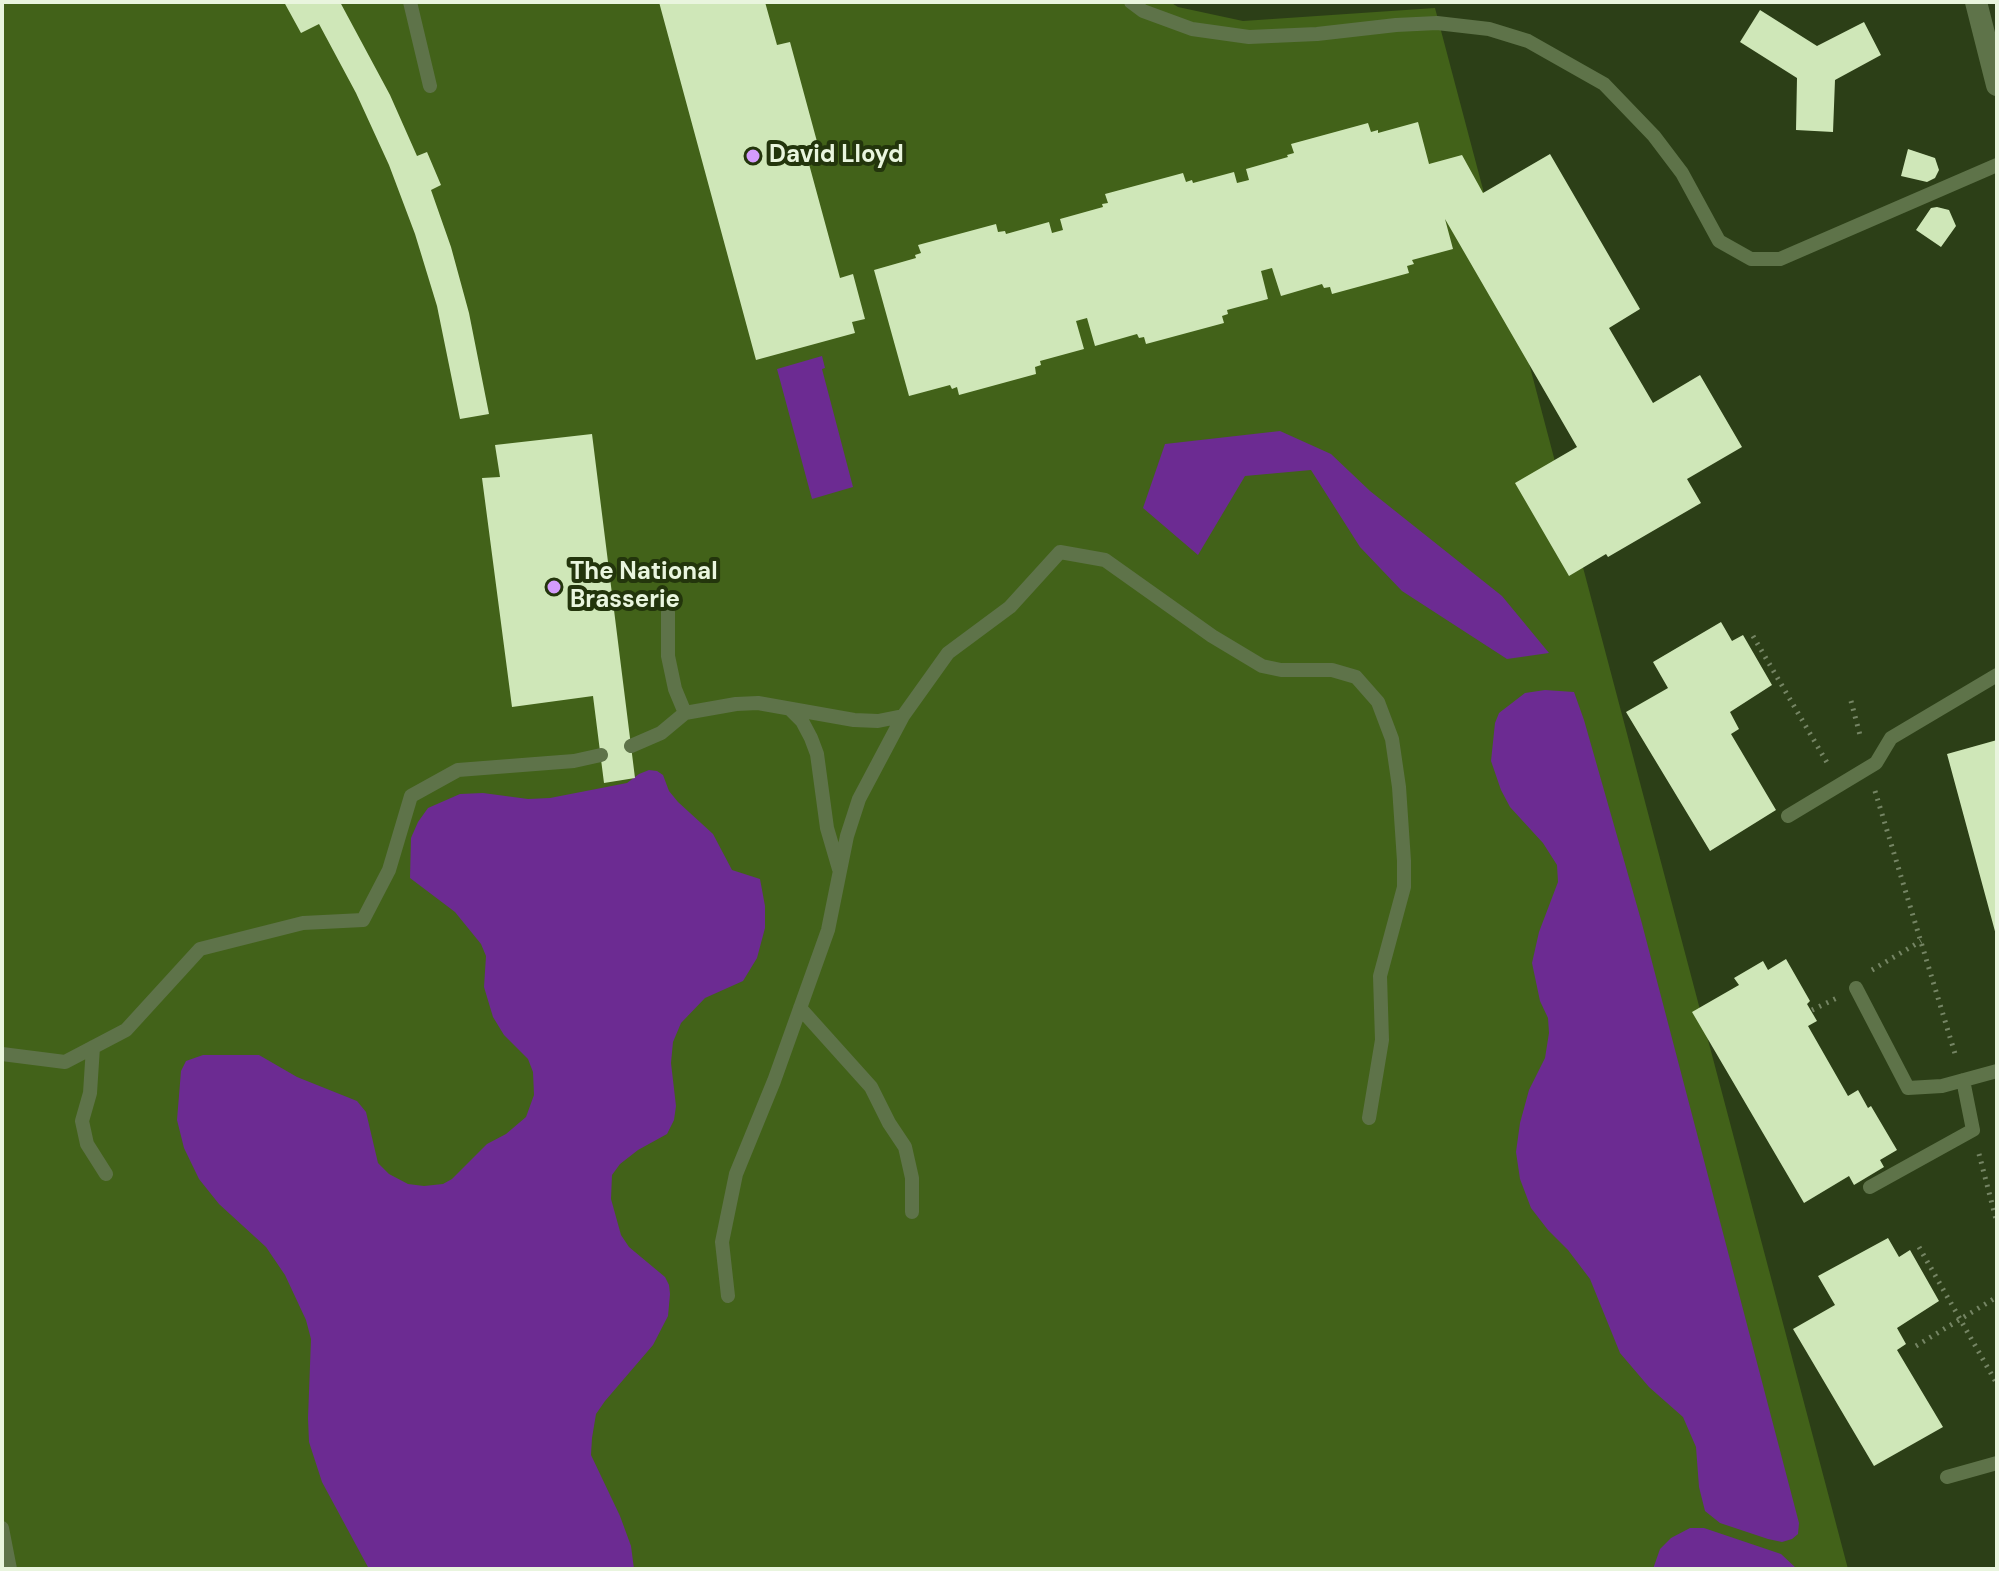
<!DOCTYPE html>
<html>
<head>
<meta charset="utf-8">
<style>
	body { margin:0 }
	#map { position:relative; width:1999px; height:1571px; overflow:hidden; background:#2c3f17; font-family:"DM Sans",sans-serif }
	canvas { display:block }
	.frame { position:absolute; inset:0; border:4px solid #e9f5de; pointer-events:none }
</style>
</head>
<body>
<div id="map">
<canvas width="1999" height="1571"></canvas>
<div class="frame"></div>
</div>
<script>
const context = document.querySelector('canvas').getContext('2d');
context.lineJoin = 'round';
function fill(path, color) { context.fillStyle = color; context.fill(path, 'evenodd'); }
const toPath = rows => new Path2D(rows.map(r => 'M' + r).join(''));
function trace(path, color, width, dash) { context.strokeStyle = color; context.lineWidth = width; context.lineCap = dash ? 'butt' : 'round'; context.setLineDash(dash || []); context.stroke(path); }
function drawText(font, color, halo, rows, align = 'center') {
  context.font = font + ' "DM Sans",sans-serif'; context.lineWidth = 8; context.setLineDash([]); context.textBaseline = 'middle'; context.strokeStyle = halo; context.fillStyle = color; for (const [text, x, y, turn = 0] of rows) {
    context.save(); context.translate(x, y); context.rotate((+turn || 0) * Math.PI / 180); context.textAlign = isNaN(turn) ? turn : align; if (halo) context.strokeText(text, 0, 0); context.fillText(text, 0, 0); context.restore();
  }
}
const green = toPath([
	[2,2,1170,2,1178,7,1243,21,1435,8,1848,1569,2,1569]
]);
const water = toPath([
	[822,356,825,368,822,369,853,487,812,499,777,369],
	[1280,431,1331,454,1370,491,1502,596,1549,653,1507,659,1402,591,1360,547,1311,470,1245,476,1198,555,1143,508,1165,444],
	[1545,690,1574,692,1584,720,1641,920,1799,1523,1798,1534,1792,1539,1782,1542,1768,1539,1720,1523,1705,1511,1699,1487,1696,1447,1683,1417,1649,1387,1620,1353,1590,1279,1568,1250,1548,1230,1531,1208,1520,1179,1516,1152,1520,1123,1529,1090,1545,1058,1549,1033,1548,1018,1540,1001,1532,963,1539,932,1558,882,1557,865,1543,843,1510,807,1501,790,1491,761,1495,723,1499,713,1525,693],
	[649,770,657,771,663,775,669,791,678,802,713,834,732,870,760,879,765,906,765,928,757,958,743,981,705,998,681,1023,673,1042,671,1063,676,1106,674,1120,667,1134,638,1150,620,1164,612,1175,611,1199,621,1235,629,1247,665,1277,669,1285,670,1294,668,1316,653,1345,605,1401,596,1414,592,1438,591,1455,620,1516,631,1546,634,1569,369,1569,322,1482,309,1442,308,1418,311,1339,306,1320,285,1275,266,1247,219,1204,199,1179,184,1148,177,1120,181,1071,186,1061,203,1055,259,1055,297,1077,357,1101,366,1112,378,1163,389,1174,408,1184,424,1186,443,1184,452,1179,487,1144,506,1134,526,1117,534,1095,533,1072,528,1059,504,1035,493,1017,484,987,486,956,481,944,455,912,410,878,411,838,418,822,428,808,460,794,483,793,528,799,550,798,627,783,639,774],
	[1690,1528,1704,1528,1781,1554,1797,1569,1653,1569,1660,1549,1671,1538]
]);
const building = toPath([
	[284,2,340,2,390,95,417,156,427,152,441,185,431,190,451,247,469,313,489,414,460,419,437,306,415,234,389,165,356,93,319,24,301,33],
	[659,2,765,2,777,45,790,42,819,149,806,153,840,278,853,274,865,319,852,322,855,333,756,360],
	[1760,10,1817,46,1864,22,1881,55,1835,80,1833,132,1796,130,1797,78,1740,42],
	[1418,122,1429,164,1462,155,1483,193,1550,154,1640,309,1609,328,1653,403,1700,375,1742,447,1687,479,1701,503,1608,557,1606,554,1569,576,1515,483,1577,447,1445,219,1453,249,1412,260,1414,264,1407,266,1409,273,1332,294,1330,287,1324,288,1322,284,1281,296,1272,268,1261,271,1268,299,1227,310,1228,314,1222,316,1224,323,1146,344,1144,337,1139,338,1137,334,1095,346,1087,318,1076,321,1084,349,1040,361,1041,365,1035,367,1036,374,959,395,957,387,952,389,950,385,909,396,874,270,916,258,915,255,921,253,918,245,996,224,998,232,1005,231,1006,234,1049,222,1052,233,1063,230,1060,219,1103,207,1102,204,1108,203,1105,194,1183,173,1186,182,1192,180,1193,183,1234,172,1237,183,1249,180,1246,169,1288,157,1287,155,1294,153,1291,144,1368,123,1371,132,1378,130,1378,133],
	[1908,149,1935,158,1939,170,1935,178,1927,182,1901,176],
	[1937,207,1949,210,1956,226,1941,247,1916,230,1931,208],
	[592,434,635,778,604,783,593,696,512,707,482,478,500,477,495,445],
	[1721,622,1732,641,1743,635,1772,685,1730,712,1739,729,1731,734,1776,810,1710,851,1626,712,1668,688,1653,662],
	[1997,740,1997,935,1996,935,1947,754],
	[1786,959,1810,1001,1807,1004,1817,1021,1808,1026,1848,1096,1858,1090,1868,1108,1871,1106,1897,1150,1880,1160,1884,1167,1854,1185,1849,1176,1804,1203,1692,1012,1739,985,1734,978,1763,961,1768,970],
	[1888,1238,1899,1257,1910,1250,1939,1301,1897,1328,1906,1344,1897,1350,1943,1427,1874,1466,1793,1329,1835,1305,1818,1276]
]);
const path = toPath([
	[1753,636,1829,766],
	[1851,701,1861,739],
	[1875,791,1956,1057],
	[1872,970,1921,941],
	[1812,1010,1837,998],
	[1979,1154,1997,1223],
	[1919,1247,1997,1384],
	[1916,1346,1997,1297]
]);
const service = toPath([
	[410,2,430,86],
	[1131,2,1143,11,1192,29,1249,37,1317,34,1396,25,1437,23,1489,29,1528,41,1604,84,1654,136,1682,173,1719,241,1751,259,1780,259,1997,165],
	[790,709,802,721,811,738,817,754,827,828,839,869],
	[685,713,736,704,758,703,854,720,878,721,903,716],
	[631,746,661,733,685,713,675,689,668,656,668,612],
	[1788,816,1876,763,1891,738,1997,675],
	[1856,988,1908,1088,1942,1086,1997,1071],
	[800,1008,871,1087,889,1123,905,1147,912,1178,912,1212],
	[93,1047,90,1093,82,1121,87,1144,106,1174],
	[2,1054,65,1062,126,1030,200,949,303,923,363,920,389,870,411,796,458,770,574,761,601,755],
	[1870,1187,1973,1130,1963,1080],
	[728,1296,722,1242,736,1174,774,1081,828,930,847,836,859,799,903,716,948,653,1010,607,1060,552,1105,560,1212,636,1262,666,1281,670,1332,670,1356,677,1378,702,1392,739,1399,787,1404,861,1404,887,1380,976,1382,1040,1369,1118],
	[1947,1477,1997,1463],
	[2,1528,10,1569]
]);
const minor = toPath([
	[1976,2,1997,85]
]);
const markers = [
	[753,156,8,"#d49cfc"],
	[554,587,8,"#d49cfc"]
];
const poiNames = [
	["David Lloyd",769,156],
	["The National",570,573],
	["Brasserie",570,601]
];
fill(green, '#426219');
fill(water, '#6c2b92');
fill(building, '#cfe7b8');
trace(path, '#758564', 5, [2, 6]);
trace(service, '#5e7349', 14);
trace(minor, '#5e7349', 22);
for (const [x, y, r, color] of markers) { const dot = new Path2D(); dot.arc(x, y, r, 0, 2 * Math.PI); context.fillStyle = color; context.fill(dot); trace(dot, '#23350c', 3); }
drawText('bold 24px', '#e9f5de', '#23350c', poiNames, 'left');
</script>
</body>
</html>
